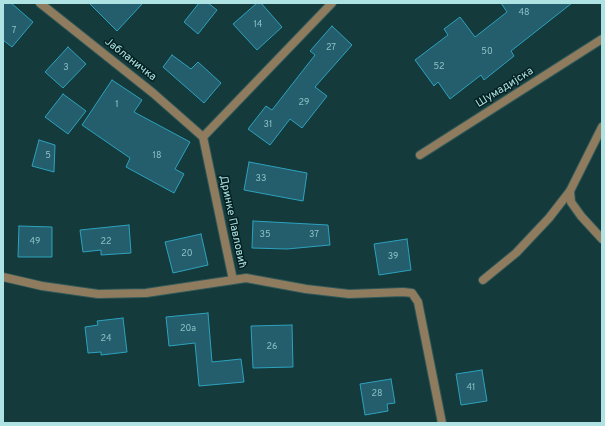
<!DOCTYPE html>
<html>
<head>
<meta charset="utf-8">
<style>
	body { margin:0 }
	#map { position:relative; width:605px; height:426px; overflow:hidden; background:#143a3b; font-family:Overpass,sans-serif }
	canvas { display:block }
	.frame { position:absolute; inset:0; border:4px solid #aee2e3; pointer-events:none }
</style>
</head>
<body>
<div id="map">
<canvas width="605" height="426"></canvas>
<div class="frame"></div>
</div>
<script>
const context = document.querySelector('canvas').getContext('2d');
context.lineJoin = 'round';
function fill(path, color) { context.fillStyle = color; context.fill(path, 'evenodd'); }
const toPath = rows => new Path2D(rows.map(r => 'M' + r).join(''));
function trace(path, color, width, dash) { context.strokeStyle = color; context.lineWidth = width; context.lineCap = dash ? 'butt' : 'round'; context.setLineDash(dash || []); context.stroke(path); }
function drawText(font, color, halo, rows, align = 'center') {
  context.font = font + ' Overpass,sans-serif'; context.lineWidth = 3; context.setLineDash([]); context.textBaseline = 'middle'; context.strokeStyle = halo; context.fillStyle = color; for (const [text, x, y, turn = 0] of rows) {
    context.save(); context.translate(x, y); context.rotate((+turn || 0) * Math.PI / 180); context.textAlign = isNaN(turn) ? turn : align; if (halo) context.strokeText(text, 0, 0); context.fillText(text, 0, 0); context.restore();
  }
}
const building = toPath([
	[3,3,11,3,33,22,12,47,3,40,3,3],
	[89,3,143,3,117,31,89,3],
	[199,3,208,3,217,10,198,34,184,22,199,3],
	[257,3,261,3,282,27,257,50,233,24,257,3],
	[501,3,572,3,511,51,514,56,484,80,481,75,450,99,438,82,434,86,415,60,448,35,444,29,460,17,475,37,507,12,501,3],
	[332,26,352,45,315,87,327,96,302,128,290,119,270,145,248,129,266,106,272,110,315,55,310,51,332,26],
	[68,47,86,64,63,88,45,72,68,47],
	[172,55,191,69,198,62,221,83,204,103,163,67,172,55],
	[112,80,142,100,134,112,190,142,175,169,184,174,174,193,126,167,130,158,82,125,112,80],
	[63,94,86,111,68,134,45,117,63,94],
	[39,140,55,145,54,172,32,166,39,140],
	[249,162,307,173,303,201,244,190,249,162],
	[253,221,328,225,330,245,287,249,252,248,253,221],
	[129,225,131,253,101,255,101,250,83,252,80,230,129,225],
	[19,226,52,227,52,257,18,257,19,226],
	[201,234,208,265,173,273,165,242,201,234],
	[407,239,411,270,379,275,374,244,407,239],
	[208,313,212,362,241,359,244,382,199,386,195,343,169,346,166,317,208,313],
	[123,318,127,352,101,355,101,352,88,353,85,327,98,325,97,321,123,318],
	[292,325,293,367,253,368,251,326,292,325],
	[482,370,487,401,461,405,456,374,482,370],
	[391,379,395,403,387,404,388,411,365,415,360,384,391,379]
]);
const lane = toPath([
	[483,280,516,253,549,218,570,191]
]);
const street = toPath([
	[40,3,153,93,203,137],
	[332,3,203,137,233,280,246,278,306,289,349,294,403,292,412,293,418,302,442,423],
	[602,127,570,191,571,202,581,216,602,239],
	[420,155,602,39],
	[3,277,42,286,98,294,146,293,233,280]
]);
const numberNames = [
	["48",524,13],
	["14",258,25],
	["7",14,31],
	["27",331,48],
	["50",487,52],
	["52",439,67],
	["3",66,68],
	["29",304,103],
	["1",117,105],
	["31",268,125],
	["5",48,156],
	["18",157,156],
	["33",261,179],
	["35",265,235],
	["37",314,235],
	["49",35,242],
	["22",106,242],
	["20",187,254],
	["39",393,257],
	["20a",188,329],
	["24",106,339],
	["26",272,347],
	["41",471,388],
	["28",377,394]
];
const streetNames = [
	["Јабланичка",130,60,38],
	["Шумадијска",505,88,-32],
	["Дринке Павловић",232,222,78]
];
fill(building, '#245e6d');
trace(building, '#2da2be', 1);
trace(lane, '#305859', 10);
trace(street, '#305859', 10);
trace(lane, '#8f7c5f', 8);
trace(street, '#8f7c5f', 8);
drawText('9px', '#8cc1c6', null, numberNames);
drawText('11px', '#aee2e3', '#052021', streetNames);
</script>
</body>
</html>
